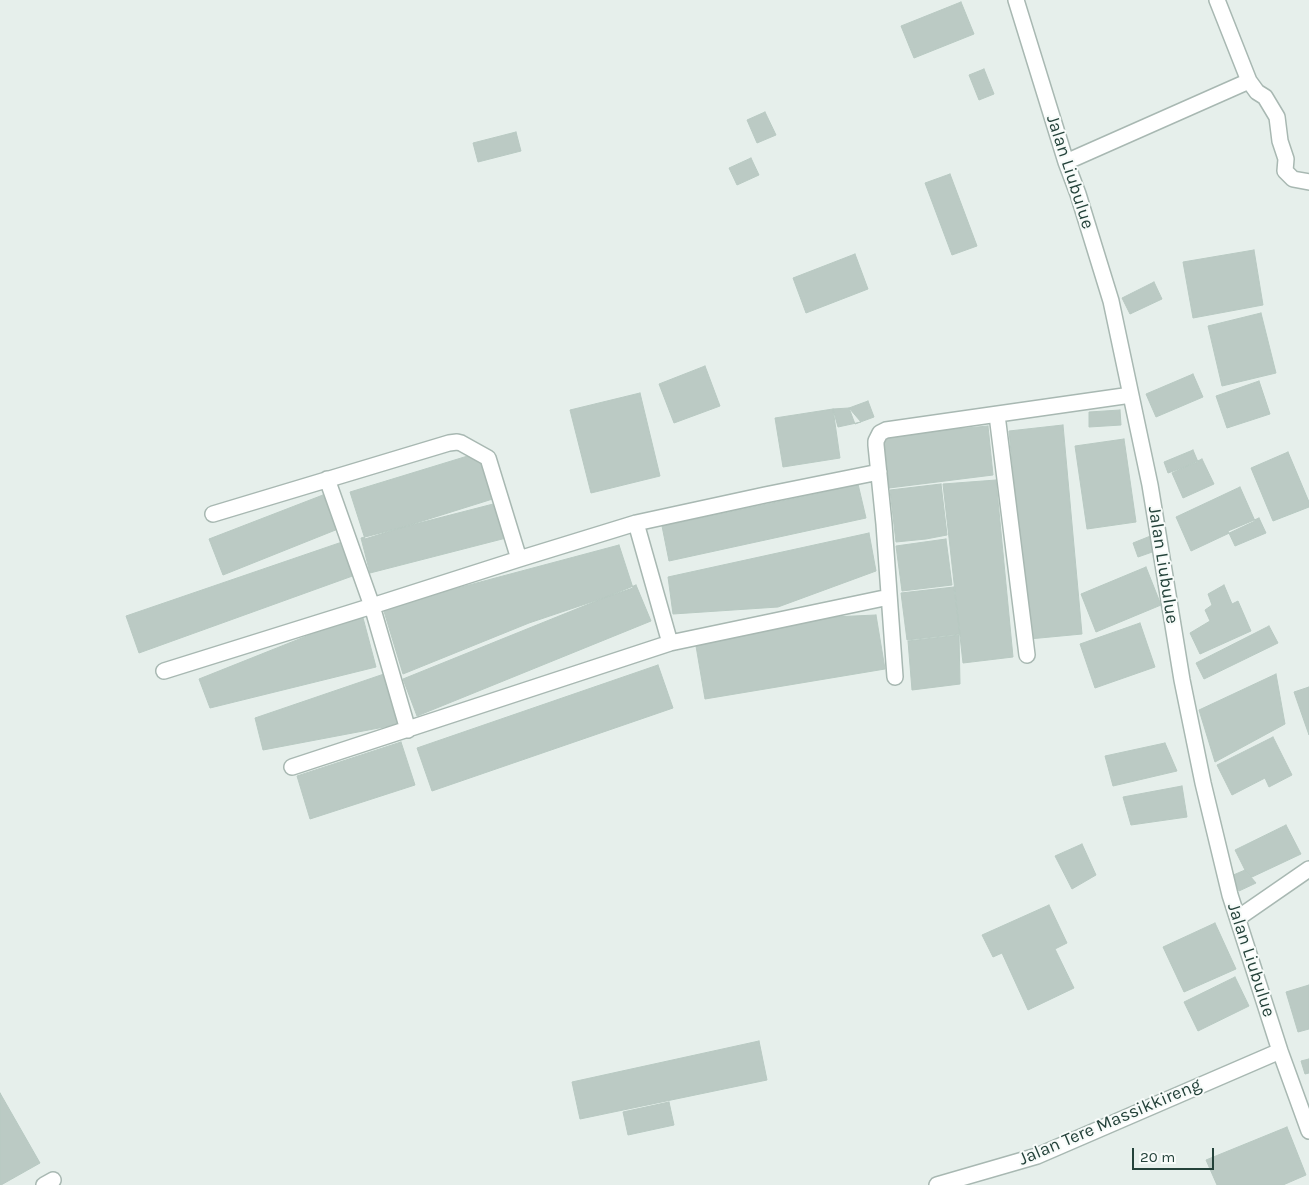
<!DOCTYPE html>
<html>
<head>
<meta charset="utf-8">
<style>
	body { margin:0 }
	#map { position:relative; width:1309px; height:1185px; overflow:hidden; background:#e6efeb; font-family:Karla,sans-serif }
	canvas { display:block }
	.scale { position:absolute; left:1132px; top:1148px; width:82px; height:22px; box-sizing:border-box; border:2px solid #24423a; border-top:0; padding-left:6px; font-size:15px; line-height:18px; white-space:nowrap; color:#24423a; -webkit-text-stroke:4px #f7fbf9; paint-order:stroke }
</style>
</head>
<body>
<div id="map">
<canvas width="1309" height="1185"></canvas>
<div class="scale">20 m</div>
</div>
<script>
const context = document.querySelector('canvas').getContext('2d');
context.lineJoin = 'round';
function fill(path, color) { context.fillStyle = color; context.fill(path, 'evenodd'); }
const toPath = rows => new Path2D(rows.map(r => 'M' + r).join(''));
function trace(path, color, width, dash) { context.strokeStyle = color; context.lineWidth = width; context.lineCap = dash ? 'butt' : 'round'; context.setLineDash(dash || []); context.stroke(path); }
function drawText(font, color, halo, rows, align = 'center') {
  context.font = font + ' Karla,sans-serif'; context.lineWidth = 4; context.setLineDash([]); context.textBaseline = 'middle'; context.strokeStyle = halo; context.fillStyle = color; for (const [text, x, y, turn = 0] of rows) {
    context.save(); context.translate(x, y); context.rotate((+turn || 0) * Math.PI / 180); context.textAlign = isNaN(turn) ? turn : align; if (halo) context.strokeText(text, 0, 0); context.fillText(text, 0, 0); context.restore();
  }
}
const building = toPath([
	[961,2,974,34,914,58,901,26,961,2],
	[984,69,994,94,979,100,969,75,984,69],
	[765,112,776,135,757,143,747,120,765,112],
	[516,132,521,151,478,162,473,143,516,132],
	[751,158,759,175,737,185,729,168,751,158],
	[950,174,977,246,952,255,925,183,950,174],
	[1254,250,1263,305,1193,318,1183,262,1254,250],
	[855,254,868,289,806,313,793,278,855,254],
	[1154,282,1162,299,1130,314,1122,298,1154,282],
	[1261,313,1276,373,1222,386,1208,326,1261,313],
	[705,366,720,406,674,423,659,384,705,366],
	[1193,374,1203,397,1156,417,1146,394,1193,374],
	[1259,381,1270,414,1227,428,1216,396,1259,381],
	[640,393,660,476,591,493,570,410,640,393],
	[868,401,874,417,855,424,849,408,868,401],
	[849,408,861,422,838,427,833,409,849,408],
	[833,409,840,458,783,467,775,418,833,409],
	[1120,410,1121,425,1089,427,1089,412,1120,410],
	[1063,425,1082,634,1029,639,1009,431,1063,425],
	[988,426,993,475,889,488,883,436,988,426],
	[1124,439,1136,522,1087,529,1075,446,1124,439],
	[1193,450,1198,462,1168,473,1164,462,1193,450],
	[484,451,499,497,365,539,350,492,484,451],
	[1288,452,1309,502,1309,507,1273,521,1251,468,1288,452],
	[1202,459,1214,484,1183,498,1172,473,1202,459],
	[996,480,1013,657,963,663,943,484,996,480],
	[858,484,866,518,669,561,662,526,820,493,858,484],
	[941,484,947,535,926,539,896,542,890,490,941,484],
	[1240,487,1255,521,1191,551,1176,517,1240,487],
	[323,495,338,529,223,575,209,539,323,495],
	[501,502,510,537,370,573,361,538,501,502],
	[1259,518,1266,533,1235,546,1228,531,1259,518],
	[869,533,876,571,778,607,673,614,668,577,869,533],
	[1153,535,1158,550,1138,557,1133,543,1153,535],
	[946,539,952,585,902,591,896,546,946,539],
	[345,541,358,574,139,653,126,616,345,541],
	[619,545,633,588,529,623,403,674,383,608,619,545],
	[1146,567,1161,605,1096,632,1081,594,1146,567],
	[636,585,651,621,417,716,403,679,636,585],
	[1224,585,1232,604,1238,601,1251,631,1200,654,1190,633,1210,621,1205,610,1212,605,1208,594,1224,585],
	[954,587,960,634,907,640,901,593,954,587],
	[362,614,376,667,210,708,199,679,362,614],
	[876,615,885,669,705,699,696,646,789,619,876,615],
	[1140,623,1155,667,1095,688,1080,644,1140,623],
	[1269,626,1278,643,1204,679,1196,663,1269,626],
	[959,635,960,684,912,690,908,641,959,635],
	[658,665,673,708,432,791,417,748,658,665],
	[384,674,400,724,263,750,255,718,384,674],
	[1276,674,1285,724,1215,762,1199,710,1276,674],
	[1309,687,1309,735,1294,692,1309,687],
	[1273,737,1292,775,1269,787,1265,778,1232,795,1217,765,1273,737],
	[401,742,415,785,310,819,297,776,401,742],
	[1165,743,1177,771,1113,786,1105,756,1165,743],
	[1182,786,1187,817,1131,825,1123,797,1182,786],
	[1286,825,1301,854,1252,877,1245,870,1235,850,1286,825],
	[1082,844,1096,875,1072,889,1055,856,1082,844],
	[1245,870,1256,883,1239,891,1231,876,1245,870],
	[1049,905,1067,943,1055,949,1074,988,1028,1010,1002,953,993,957,982,935,1049,905],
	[1215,923,1236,969,1184,992,1163,947,1215,923],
	[1235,977,1249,1006,1198,1031,1184,1002,1235,977],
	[1309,985,1309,1029,1298,1032,1286,992,1309,985],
	[759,1041,767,1080,580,1119,572,1082,759,1041],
	[1309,1059,1309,1073,1305,1074,1301,1061,1309,1059],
	[0,1093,40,1163,1,1185,0,1185,0,1093],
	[669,1102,674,1125,628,1135,623,1112,669,1102],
	[1287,1127,1306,1175,1283,1185,1217,1185,1206,1160,1287,1127]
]);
const minor = toPath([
	[1016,0,1066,162,1078,194,1111,301,1150,485,1182,680,1203,783,1230,895,1280,1051,1309,1131],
	[1217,0,1249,81,1257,92,1265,97,1277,117,1280,141,1286,159,1285,171,1293,179,1309,182],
	[1066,162,1249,81],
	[997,415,1027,655],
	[327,479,372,606,408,730],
	[213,514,449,443,457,442,461,443,488,458,519,559],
	[636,523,670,643],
	[164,671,372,606,519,559,636,523,765,495,879,472],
	[895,677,884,524,876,445,876,441,880,433,886,430,1131,395],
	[292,767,670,643,889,597],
	[1238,918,1309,869],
	[44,1185,53,1180],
	[937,1185,1037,1156,1280,1051]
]);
const streetNames = [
	["Jalan Liubulue",1070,172,72],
	["Jalan Liubulue",1163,565,81],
	["Jalan Liubulue",1251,960,72],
	["Jalan Tere Massikkireng",1110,1122,-23]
];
fill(building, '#bbcac4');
trace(building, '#b8c9c2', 1);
trace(minor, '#a8b8b2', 18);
trace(minor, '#fff', 15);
drawText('18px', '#24423a', '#f7fbf9', streetNames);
</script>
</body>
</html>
